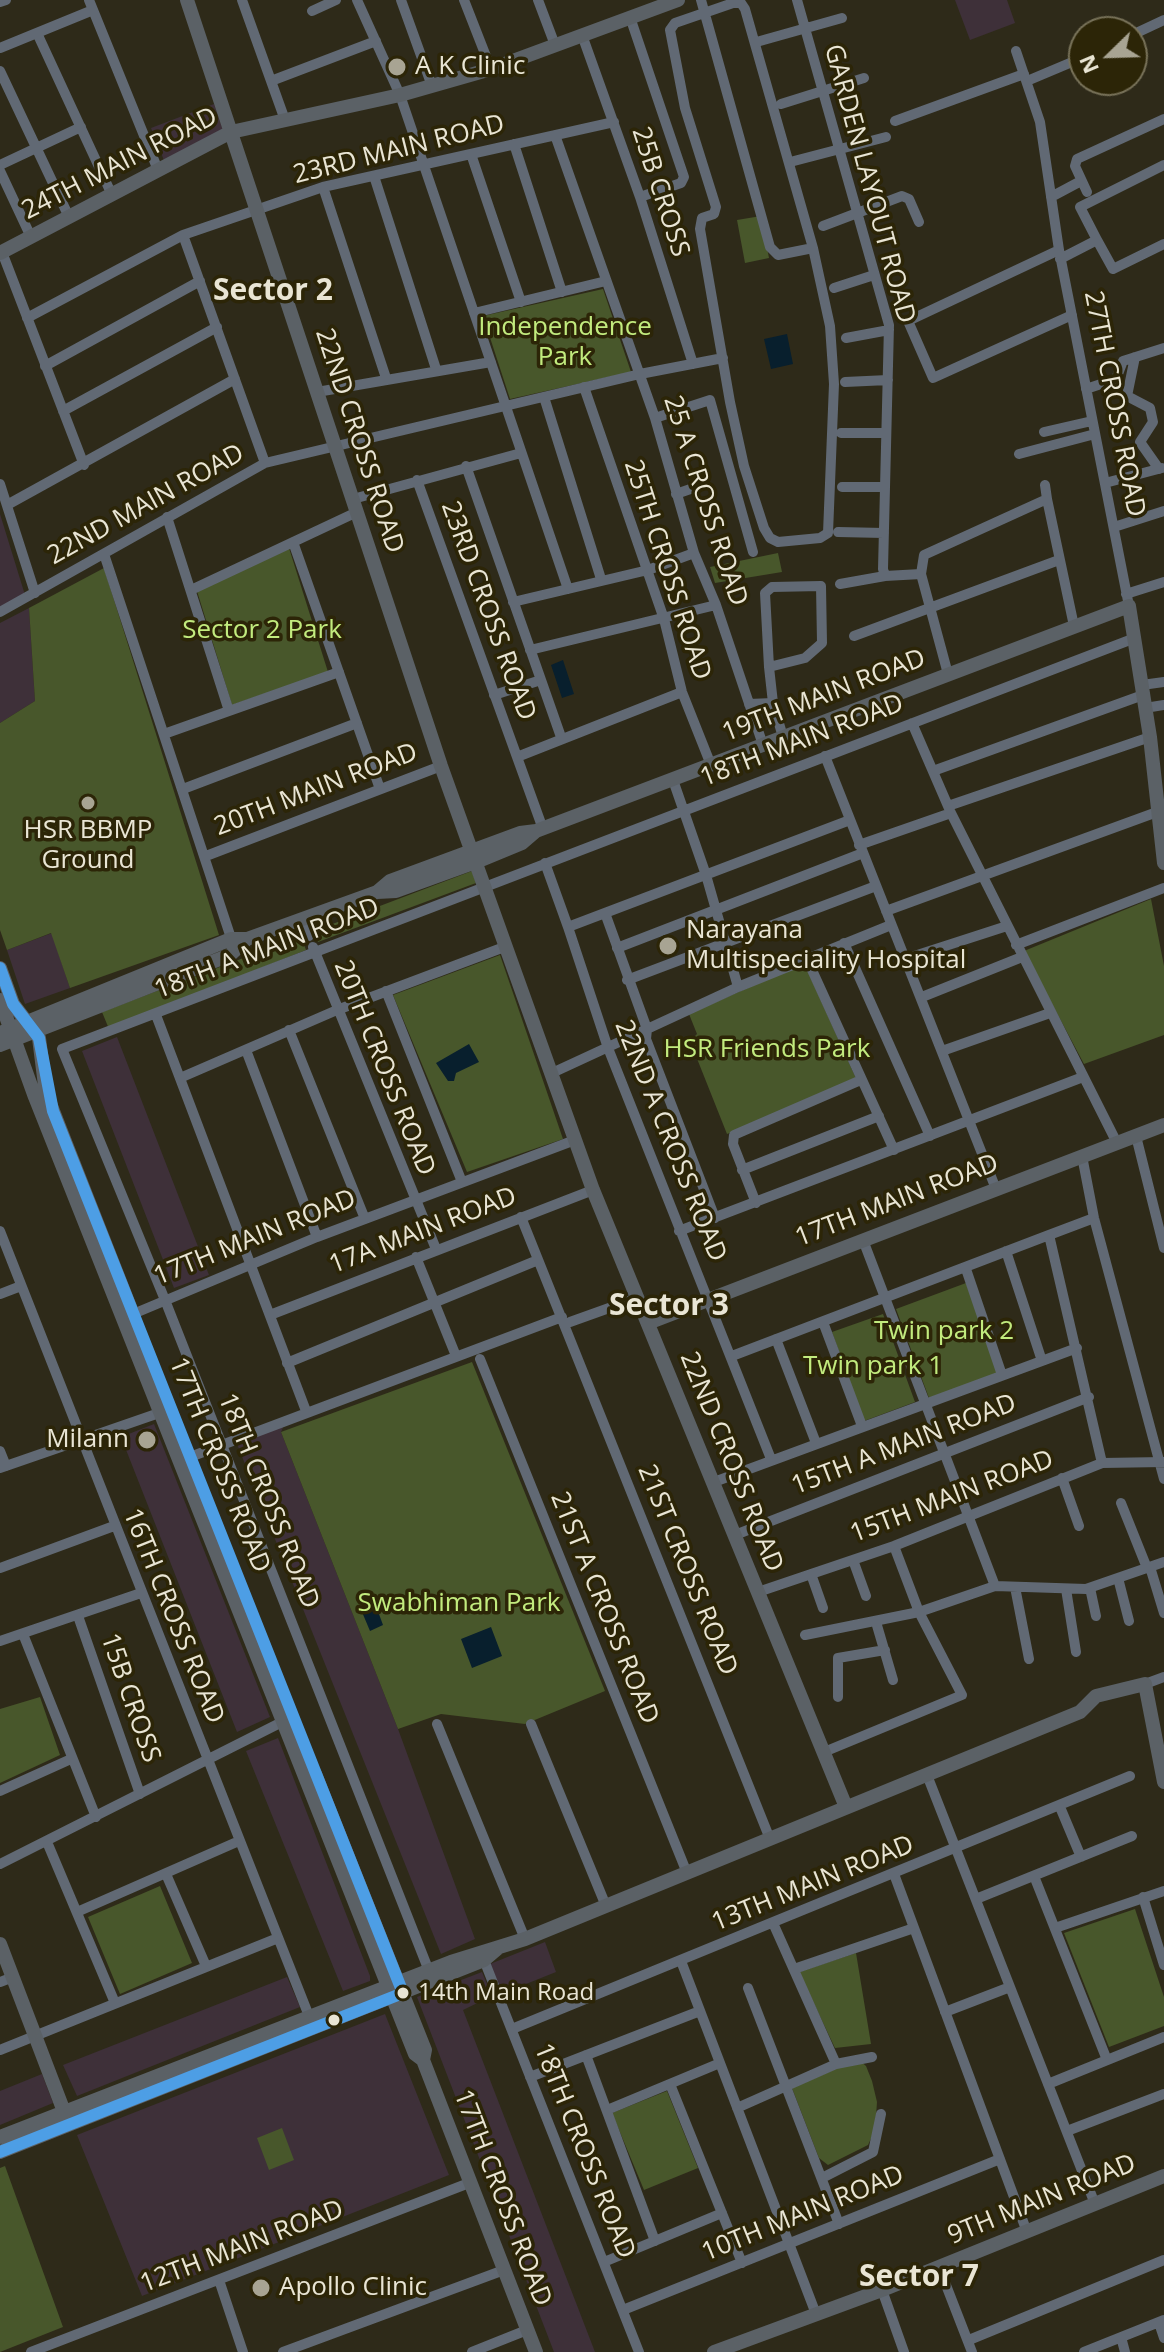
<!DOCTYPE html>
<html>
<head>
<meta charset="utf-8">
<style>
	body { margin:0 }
	#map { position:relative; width:1164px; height:2352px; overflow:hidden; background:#2e2a19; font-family:"Open Sans",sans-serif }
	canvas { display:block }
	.north { position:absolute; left:1068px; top:16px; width:80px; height:80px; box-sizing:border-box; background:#2c2507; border:2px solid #787259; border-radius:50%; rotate:247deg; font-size:22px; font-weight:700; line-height:32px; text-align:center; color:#e9e5d4 }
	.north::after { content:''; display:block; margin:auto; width:28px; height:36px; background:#a8a493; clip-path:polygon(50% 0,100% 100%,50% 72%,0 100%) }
</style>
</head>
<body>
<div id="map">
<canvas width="1164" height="2352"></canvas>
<div class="north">N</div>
</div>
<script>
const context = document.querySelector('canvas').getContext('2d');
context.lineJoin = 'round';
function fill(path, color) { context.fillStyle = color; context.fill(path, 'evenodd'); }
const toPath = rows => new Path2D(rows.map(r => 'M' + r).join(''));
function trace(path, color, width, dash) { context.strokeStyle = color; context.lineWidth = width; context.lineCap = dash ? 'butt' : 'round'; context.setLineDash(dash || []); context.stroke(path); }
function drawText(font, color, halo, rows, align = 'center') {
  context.font = font + ' "Open Sans",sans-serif'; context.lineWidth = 7; context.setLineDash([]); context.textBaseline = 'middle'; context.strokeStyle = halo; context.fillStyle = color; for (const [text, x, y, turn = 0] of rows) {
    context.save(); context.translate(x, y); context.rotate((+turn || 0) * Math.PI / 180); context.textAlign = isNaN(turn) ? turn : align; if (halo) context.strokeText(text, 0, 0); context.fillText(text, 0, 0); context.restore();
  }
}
const commercial = toPath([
	[955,0,1007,0,1015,23,970,40],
	[214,104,223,130,165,163,151,128],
	[0,514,25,595,0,609],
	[29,608,35,701,0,723,0,623],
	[52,933,70,988,25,1004,7,950],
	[117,1037,209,1275,174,1288,82,1051],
	[285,1423,281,1432,398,1729,475,1939,441,1954,237,1444],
	[154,1424,270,1717,237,1732,121,1437],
	[278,1738,370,1976,370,1981,343,1991,246,1751],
	[545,1942,556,1972,501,1994,490,1964],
	[482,1972,492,1996,463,2010,595,2352,554,2352,417,1997],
	[287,1977,300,2007,77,2096,63,2065],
	[385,2014,449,2175,142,2296,77,2135],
	[42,2074,53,2103,0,2125,0,2091]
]);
const green = toPath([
	[761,216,769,258,745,263,737,220],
	[603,289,631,372,510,399,483,316],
	[289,548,328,672,232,705,197,591],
	[778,553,782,572,715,583,710,567],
	[104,568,219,935,70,988,51,933,7,950,0,930,0,723,35,701,29,608],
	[472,871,476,883,318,942,314,931],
	[1151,899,1164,966,1164,1035,1084,1064,1024,951],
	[301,936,306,950,109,1029,102,1012],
	[500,955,563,1139,467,1172,393,995],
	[804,963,859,1085,727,1134,690,1041,697,1034,689,1014],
	[966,1283,999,1373,929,1398,896,1309],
	[883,1314,915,1402,864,1421,832,1332],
	[472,1362,605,1691,525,1724,441,1714,398,1729,281,1432],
	[40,1697,60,1755,0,1783,0,1709],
	[160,1886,192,1963,120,1994,88,1917],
	[1135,1909,1164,1997,1164,2026,1109,2047,1064,1933],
	[856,1953,871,2044,835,2048,799,1972],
	[858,2059,866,2066,872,2081,877,2102,875,2130,868,2145,828,2165,819,2158,792,2088],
	[667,2091,698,2168,644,2190,612,2113],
	[282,2128,294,2160,269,2170,257,2138],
	[5,2166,63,2327,0,2352,0,2168]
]);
const water = toPath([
	[787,334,793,364,771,369,764,339],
	[563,660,574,694,562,698,551,665],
	[469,1044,479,1062,456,1073,454,1081,448,1081,436,1063],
	[376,1606,383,1625,370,1631,362,1612],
	[491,1627,502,1656,472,1668,461,1639]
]);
const street = toPath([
	[89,0,158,170],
	[242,0,285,120],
	[357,0,400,95,568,589],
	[401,0,432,86],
	[464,0,491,69],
	[538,0,555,45],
	[701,0,770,247,778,255,813,248],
	[797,0,889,325,883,569,885,576,921,574,948,674],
	[0,2,6,0],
	[733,3,741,3,745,9,813,248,830,326,834,384,828,533,820,538,778,542,770,538,764,528,744,466,730,402,700,229,702,218,714,214,716,207,685,108,670,30,675,23,733,3],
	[312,11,336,0],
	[630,17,684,177,681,183,640,197],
	[37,33,112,195],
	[582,35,640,197,693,364],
	[1132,35,1164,20],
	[760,41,842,18],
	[0,48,93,10],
	[1016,51,1040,122,1059,250,1129,606],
	[0,71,69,217],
	[271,81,376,41],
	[1027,81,1084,57],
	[781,104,864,78],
	[895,121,1024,74],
	[555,135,655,418,694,553,716,605,763,745],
	[514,144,562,292],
	[471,154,521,302],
	[794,161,886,137],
	[0,165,81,127],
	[0,171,31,237],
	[374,176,436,369],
	[323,187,386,378],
	[1087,192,1075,166,1077,159,1164,119],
	[1051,197,1081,181],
	[823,226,902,196,909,199,919,222],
	[183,235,265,463],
	[1097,240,1080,207,1164,165],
	[1059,250,908,321,933,378,1072,315],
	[2,252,84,465],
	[1060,259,1097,240,1113,269,1164,244],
	[834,288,874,275],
	[474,313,606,281],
	[27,318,183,235,323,187,614,122],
	[846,338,889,330],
	[1135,357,1127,396,1150,408,1153,422,1140,442,1159,469],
	[45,366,200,281],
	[845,382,888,380],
	[584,387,664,619,682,692,711,765],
	[1086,389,1116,379,1123,361,1164,348],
	[317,392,491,362],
	[544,397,601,579],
	[63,411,217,327],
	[655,418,710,400,753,552],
	[1044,432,1092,421],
	[841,433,886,433],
	[1019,454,1095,434],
	[466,466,561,737],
	[417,480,543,829],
	[1105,483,1162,468],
	[0,484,35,593],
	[1045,485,1047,499],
	[842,487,885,487],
	[676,494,702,485],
	[353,499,521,453],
	[7,505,235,379],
	[167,517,229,711],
	[1114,527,1164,511],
	[838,532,884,533],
	[293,542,380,789],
	[104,554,233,944],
	[921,574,924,555,1047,499,1074,626],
	[840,584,885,576],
	[191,590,357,512],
	[1126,594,1164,582],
	[513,602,648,570,694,553],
	[0,612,265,463,640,374,723,358],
	[854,636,1059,560],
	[530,650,716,605],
	[769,667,805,658,822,643,821,586,772,587,765,593,769,667,773,703,783,737],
	[1142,685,1164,682],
	[494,695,541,680],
	[749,704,773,703],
	[1145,708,1164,705],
	[912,723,951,813,1117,1143],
	[164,734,339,672],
	[825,756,996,1189],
	[517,757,682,692],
	[933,771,1143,695],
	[673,780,706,875,738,987],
	[183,789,357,723],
	[948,806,1150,737],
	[859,845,951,813],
	[206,856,441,766],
	[545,863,568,927,850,820],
	[886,911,1157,812],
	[605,913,647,1029,646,1039,715,1218],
	[302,918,309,936],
	[568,927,608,1048,771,1459],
	[844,943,930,1136],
	[1016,945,1164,888],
	[313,947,436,1249],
	[617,948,863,853],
	[807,959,894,1150],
	[905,959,1007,926],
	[627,980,876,886],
	[386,991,462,1182],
	[922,997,1022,957],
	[156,1015,306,1411],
	[289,1030,365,1219],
	[246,1050,317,1237],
	[942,1051,1050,1013],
	[552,1073,738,987,891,925],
	[180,1078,337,1010,507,946],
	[1136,1136,1164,1248],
	[1082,1156,1094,1218,1164,1479],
	[742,1170,879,1116],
	[756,1203,733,1144,734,1135,861,1080],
	[521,1217,770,1839],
	[0,1231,309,2016],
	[679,1231,1083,1077],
	[1049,1235,1094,1218],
	[863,1240,995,1586],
	[1006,1251,1042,1361],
	[416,1257,456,1356],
	[966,1269,1002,1375],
	[0,1294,21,1286],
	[133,1314,317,1237,575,1140],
	[270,1315,593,1190],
	[570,1322,637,1298],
	[823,1322,862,1426],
	[776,1339,816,1443],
	[732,1356,1049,1235,1102,1463],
	[480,1359,687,1873],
	[287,1363,538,1260],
	[0,1451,6,1466],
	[190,1457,562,1317],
	[0,1468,162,1412],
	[1062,1478,1079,1526],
	[714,1482,1077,1348],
	[1121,1503,1147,1568],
	[735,1535,1089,1397],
	[853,1560,866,1596],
	[1150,1567,1164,1613],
	[0,1568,114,1526],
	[811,1574,823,1608],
	[1118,1578,1129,1621],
	[1015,1587,1029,1659],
	[1090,1588,1096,1616],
	[1066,1589,1076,1652],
	[758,1592,894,1546,1102,1463,1164,1462],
	[78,1616,140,1794],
	[876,1622,893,1680],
	[23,1634,96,1817],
	[805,1635,919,1612,995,1586,1086,1589,1164,1562],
	[0,1641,141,1593],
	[1145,1684,1164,1677],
	[838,1697,838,1658,885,1650],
	[437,1724,525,1939],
	[531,1724,606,1906],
	[824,1752,962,1695,919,1612,894,1546],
	[927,1775,1095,2204],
	[0,1791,71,1759],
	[1060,1807,1081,1857],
	[47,1842,115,2003],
	[0,1864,284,1721],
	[166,1874,206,1966],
	[894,1874,1027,2232],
	[1034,1876,1107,2060],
	[1143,1897,1164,1965],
	[976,1899,1132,1836],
	[77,1912,239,1841],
	[773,1923,836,2064],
	[1055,1928,1164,1891],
	[484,1960,639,2352],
	[681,1961,816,2314],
	[794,1969,914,1928],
	[429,1971,165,1300,62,1049,1135,638],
	[0,1982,13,1977],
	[748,1988,839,2224],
	[945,2012,1010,1987],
	[512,2029,1130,1776],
	[0,2050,278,1938],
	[586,2055,655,2241],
	[530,2077,700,2011],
	[670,2084,742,2263],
	[1048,2084,1164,2037],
	[737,2108,836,2064,872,2057],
	[607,2110,720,2063],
	[1067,2131,1164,2094],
	[822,2178,873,2152,881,2114],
	[604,2262,722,2213],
	[939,2267,972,2352],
	[219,2280,243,2352],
	[882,2290,904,2352],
	[623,2310,1000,2159],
	[1159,2323,1164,2338],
	[1121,2337,1125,2352],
	[969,2340,1164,2260],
	[31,2352,469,2183],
	[283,2352,504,2270],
	[472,2352,527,2330],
	[1084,2352,1164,2320]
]);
const secondary = toPath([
	[187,0,441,766,593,1190,846,1807],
	[0,253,231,132,400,95,491,69,678,0],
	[377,892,390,881,520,833,536,831,1129,606,1150,737,1164,863],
	[0,968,13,1004,39,1038,46,1093,132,1312],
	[0,1000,35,1097,415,2054,423,2060,536,2352],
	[0,1033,231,939,247,939],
	[0,1045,230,955,247,939,377,892,396,891,476,862,522,843,536,831],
	[648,1323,1164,1125],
	[315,1774,425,2050,423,2060],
	[0,1944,68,2122],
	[0,2137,451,1962,525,1939,1080,1712,1096,1696,1145,1684,1164,1782],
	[0,2152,484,1960,497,1949],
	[714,2352,882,2290,1164,2176]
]);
const bus1 = toPath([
	[0,968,13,1004,39,1038,53,1111,403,1993,0,2152]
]);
const markers = [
	[397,67,10,"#a8a493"],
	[88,803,8,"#a8a493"],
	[668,946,10,"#a8a493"],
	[147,1440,10,"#a8a493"],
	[403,1993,7,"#e9e5d4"],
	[334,2020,7,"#e9e5d4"],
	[261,2288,10,"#a8a493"]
];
const busNames = [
	["14th Main Road",418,1993]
];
const poiNames = [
	["A K Clinic",415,67],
	["HSR BBMP",88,831,"center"],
	["Ground",88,861,"center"],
	["Narayana",686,931],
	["Multispeciality Hospital",686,961],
	["Milann",129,1440,"right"],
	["Apollo Clinic",279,2288]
];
const streetNames = [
	["23RD MAIN ROAD",399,150,-14],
	["24TH MAIN ROAD",120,164,-27],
	["GARDEN LAYOUT ROAD",869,184,75],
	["25B CROSS",660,192,72],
	["27TH CROSS ROAD",1114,404,79],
	["22ND CROSS ROAD",359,441,72],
	["25 A CROSS ROAD",705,501,72],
	["22ND MAIN ROAD",146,505,-29],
	["25TH CROSS ROAD",667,570,72],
	["23RD CROSS ROAD",488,611,70],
	["19TH MAIN ROAD",824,696,-21],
	["18TH MAIN ROAD",802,741,-21],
	["20TH MAIN ROAD",316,790,-21],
	["18TH A MAIN ROAD",267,949,-21],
	["20TH CROSS ROAD",384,1068,68],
	["22ND A CROSS ROAD",670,1141,68],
	["17TH MAIN ROAD",897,1201,-21],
	["17A MAIN ROAD",423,1231,-21],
	["17TH MAIN ROAD",255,1238,-22],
	["15TH A MAIN ROAD",904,1445,-21],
	["22ND CROSS ROAD",731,1462,68],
	["17TH CROSS ROAD",219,1465,68],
	["15TH MAIN ROAD",952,1497,-21],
	["18TH CROSS ROAD",268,1501,68],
	["21ST CROSS ROAD",687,1570,68],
	["21ST A CROSS ROAD",604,1608,68],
	["16TH CROSS ROAD",173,1616,68],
	["15B CROSS",130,1698,71],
	["13TH MAIN ROAD",813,1884,-22],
	["18TH CROSS ROAD",584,2151,68],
	["17TH CROSS ROAD",502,2198,69],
	["9TH MAIN ROAD",1042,2200,-22],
	["10TH MAIN ROAD",803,2214,-22],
	["12TH MAIN ROAD",242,2247,-21]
];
const parkNames = [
	["Independence",565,328],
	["Park",565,358],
	["Sector 2 Park",262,631],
	["HSR Friends Park",767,1050],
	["Twin park 2",944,1332],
	["Twin park 1",873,1367],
	["Swabhiman Park",459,1604]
];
const quarterNames = [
	["Sector 2",273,291],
	["Sector 3",669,1306],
	["Sector 7",919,2277]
];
fill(commercial, '#3e3039');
fill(green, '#48572b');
fill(water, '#081f2d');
trace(street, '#616974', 10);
trace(secondary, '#5b6166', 14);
trace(bus1, '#4d9ee5', 12);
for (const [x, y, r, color] of markers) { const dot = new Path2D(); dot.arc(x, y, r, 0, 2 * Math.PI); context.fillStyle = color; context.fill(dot); trace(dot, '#2c2507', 3); }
drawText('24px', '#e9e5d4', '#2c2507', busNames, 'left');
drawText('26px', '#e9e5d4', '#2c2507', poiNames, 'left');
drawText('26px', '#e9e5d4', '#2c2507', streetNames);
drawText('26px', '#c2eb7e', '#2c2507', parkNames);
drawText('bold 30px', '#e9e5d4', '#2c2507', quarterNames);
</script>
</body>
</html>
